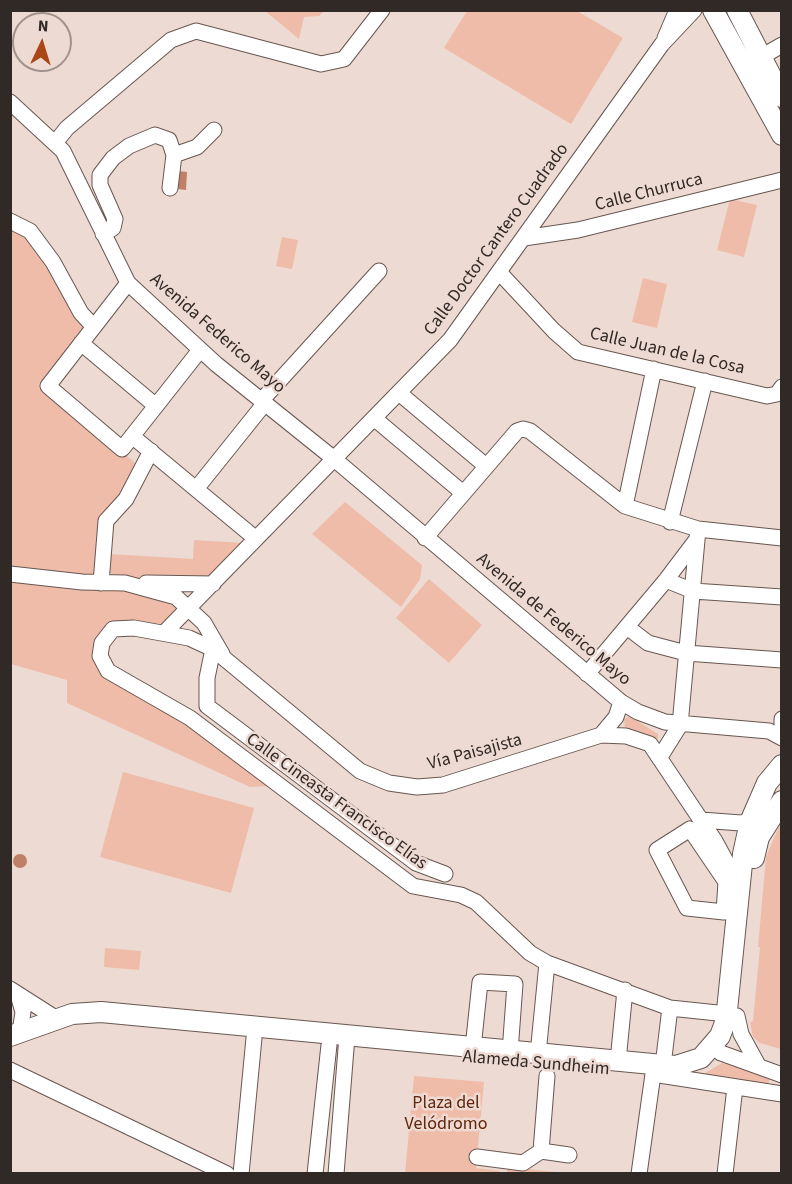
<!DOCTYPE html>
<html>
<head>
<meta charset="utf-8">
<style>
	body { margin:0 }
	#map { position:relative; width:792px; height:1184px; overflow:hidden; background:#eddad2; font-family:"Source Sans 3",sans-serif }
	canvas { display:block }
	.frame { position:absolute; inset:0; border:12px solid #302926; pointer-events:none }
	.north { position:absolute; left:12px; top:12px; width:60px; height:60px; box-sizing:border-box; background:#eddad2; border:2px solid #a1938d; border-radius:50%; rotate:4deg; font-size:16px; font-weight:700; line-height:24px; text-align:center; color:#302926 }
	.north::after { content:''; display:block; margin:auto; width:21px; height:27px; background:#aa4518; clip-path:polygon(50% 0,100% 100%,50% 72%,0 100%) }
</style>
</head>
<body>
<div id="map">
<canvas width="792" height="1184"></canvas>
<div class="frame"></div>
<div class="north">N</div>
</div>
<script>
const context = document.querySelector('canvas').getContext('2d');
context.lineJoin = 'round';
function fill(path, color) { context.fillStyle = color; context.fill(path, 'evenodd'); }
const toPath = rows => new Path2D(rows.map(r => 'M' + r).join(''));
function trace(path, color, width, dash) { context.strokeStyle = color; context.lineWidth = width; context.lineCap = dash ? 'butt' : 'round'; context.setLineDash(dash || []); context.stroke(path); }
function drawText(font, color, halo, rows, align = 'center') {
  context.font = font + ' "Source Sans 3",sans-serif'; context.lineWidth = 5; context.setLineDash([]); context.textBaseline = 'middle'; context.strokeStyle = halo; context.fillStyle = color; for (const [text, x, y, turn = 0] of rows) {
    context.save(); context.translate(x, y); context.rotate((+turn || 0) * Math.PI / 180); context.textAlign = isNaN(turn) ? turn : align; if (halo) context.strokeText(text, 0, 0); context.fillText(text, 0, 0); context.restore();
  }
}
const green = toPath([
	[265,11,324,11,319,16,304,17,299,39],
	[467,11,577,11,623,38,571,124,444,48],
	[730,199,757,205,744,257,717,250],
	[11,227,27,235,52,270,86,328,41,386,139,466,123,495,102,521,97,579,11,569],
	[282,237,298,240,292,269,276,266],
	[643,278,667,284,657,328,632,322],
	[345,502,422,565,420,579,401,607,312,534],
	[194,540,243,543,205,580,121,578,108,572,109,554,193,559],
	[10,579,127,590,181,608,162,627,111,623,97,638,95,657,271,786,250,787,67,703,67,680,11,664],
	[429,579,482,625,449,663,396,618],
	[629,716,658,734,658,739,625,728,624,719],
	[123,772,254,808,231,893,100,857],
	[781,822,780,897,781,1049,760,1043,753,1037,750,1022,753,1021,760,947,758,947,766,857],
	[105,948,141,951,139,970,104,967],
	[722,1063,771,1076,767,1087,700,1076],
	[414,1076,484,1082,476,1168,500,1171,500,1173,405,1174],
	[507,1167,556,1172,555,1174,507,1174]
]);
const water = toPath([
	[178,171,187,172,186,190,177,189],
	'13 861a7 7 0 1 1 14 0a7 7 0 1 1-14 0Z'
]);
const minor = toPath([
	[665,38,677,10],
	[761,57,782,45],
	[10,102,63,151,128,283,216,364,333,458,621,702,638,712,665,722,769,731,782,738],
	[55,143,67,128,171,40,196,31,321,64,344,59,382,10],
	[174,155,197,147,214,130],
	[10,221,30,231,53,262,81,313,94,327],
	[103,234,113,228,115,219,100,185,100,175,113,158,129,146,155,135,169,140,174,155,170,188],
	[524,238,578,230,782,180],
	[499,272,554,331,578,352,767,396,777,394,782,387],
	[128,283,48,386,122,449,200,350],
	[81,343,156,406],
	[399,393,486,466],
	[261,401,379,271],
	[375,419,463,493],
	[132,436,255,538],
	[196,489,265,403],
	[625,506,654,369],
	[670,522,705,381],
	[425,538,517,431,523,429,530,431,625,506,698,529,782,538],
	[10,574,82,582,125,583,176,597,204,623,222,654],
	[666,580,693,591,782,597],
	[101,583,106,521,126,499,151,451],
	[146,583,213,584],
	[627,627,648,643,686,653,782,660],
	[164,633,450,340,662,44,694,10],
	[213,649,207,678,207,706,416,863,445,874],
	[587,674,666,580,697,539],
	[782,719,782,728],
	[601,735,616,717,621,702],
	[660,757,680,725,698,529],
	[701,820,741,823,758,820],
	[690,829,726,882,724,912,687,908,657,850,690,829],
	[10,989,57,1019],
	[18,995,23,1012,20,1032],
	[727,1014,670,1008,547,963,530,953,476,902,461,895,413,886,190,718,108,671,100,656,102,643,113,629,134,628,189,638,213,649,360,771,389,783,417,787,443,785,601,735,626,736,650,744,715,841,740,887],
	[737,1016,741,1034,758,1065],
	[713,1046,721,1053,782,1075],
	[473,1048,480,982,515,984,510,1052],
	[538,1054,547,963],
	[618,1061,625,990],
	[663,1065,670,1008],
	[10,1070,227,1174],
	[541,1151,547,1076],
	[541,1151,569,1155],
	[477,1157,523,1163,541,1151],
	[241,1174,254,1038],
	[315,1174,329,1045],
	[336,1174,347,1036],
	[639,1174,653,1074,782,1094],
	[725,1174,735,1087]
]);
const major = toPath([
	[713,10,782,135],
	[737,10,782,97],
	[754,858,759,837,782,801],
	[10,1036,72,1014,101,1012,663,1065,676,1066,701,1058,720,1036,726,1020,743,854,750,822,767,783,782,765]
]);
const streetNames = [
	["Calle Churruca",649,193,-14],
	["Calle Doctor Cantero Cuadrado",497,240,-54],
	["Avenida Federico Mayo",217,334,41],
	["Calle Juan de la Cosa",667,352,13],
	["Avenida de Federico Mayo",553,620,40],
	["Vía Paisajista",475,753,-15],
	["Calle Cineasta Francisco Elías",336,802,36],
	["Alameda Sundheim",536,1064,5]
];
const parkNames = [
	["Plaza del",446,1104],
	["Velódromo",446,1125]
];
fill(green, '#efbca9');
fill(water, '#c08068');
trace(minor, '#685751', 17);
trace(major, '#685751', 22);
trace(minor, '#fff', 15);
trace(major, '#fff', 20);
drawText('18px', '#302926', '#eddad2', streetNames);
drawText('18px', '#61260c', '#eddad2', parkNames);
</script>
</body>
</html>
